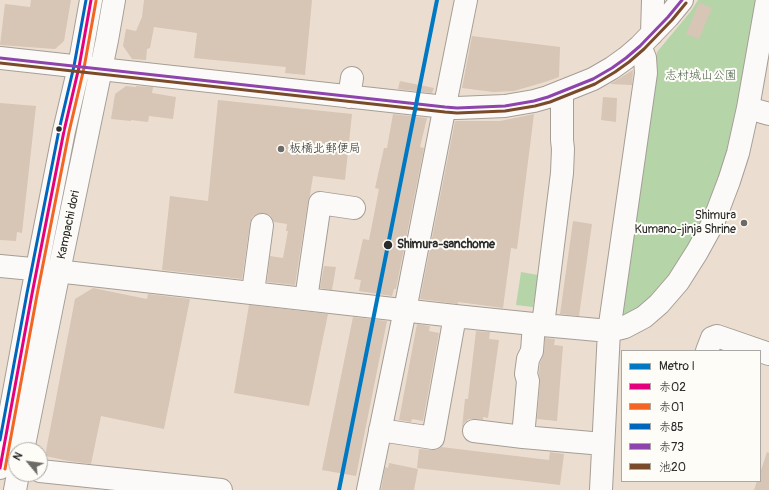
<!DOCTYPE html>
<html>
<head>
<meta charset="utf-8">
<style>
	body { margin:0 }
	#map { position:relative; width:769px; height:490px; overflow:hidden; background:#ebded0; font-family:Pangolin,"Klee One",sans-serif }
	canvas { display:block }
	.legend { position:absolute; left:621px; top:350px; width:140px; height:132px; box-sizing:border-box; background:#fdfcf7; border:1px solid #a9a8a5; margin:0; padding:5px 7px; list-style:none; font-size:12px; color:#2b2b2b }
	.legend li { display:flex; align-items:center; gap:8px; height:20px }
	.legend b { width:20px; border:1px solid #a9a8a5 }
	.north { position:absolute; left:8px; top:442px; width:40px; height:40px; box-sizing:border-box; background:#fdfcf7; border:1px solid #a9a8a5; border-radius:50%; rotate:299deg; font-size:11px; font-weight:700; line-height:16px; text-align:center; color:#2b2b2b }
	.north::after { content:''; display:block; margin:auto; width:14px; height:18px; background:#6e6a65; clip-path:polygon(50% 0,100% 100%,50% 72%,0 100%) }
</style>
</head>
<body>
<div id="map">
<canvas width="769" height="490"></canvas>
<ul class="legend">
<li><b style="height:5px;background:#0079c2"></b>Metro I</li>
<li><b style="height:5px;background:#e5007d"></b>赤02</li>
<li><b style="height:5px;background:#f26522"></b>赤01</li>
<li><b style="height:5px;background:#0065bd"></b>赤85</li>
<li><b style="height:5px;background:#8e44ad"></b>赤73</li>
<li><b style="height:5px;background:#7a4b2a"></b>池20</li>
</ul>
<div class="north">N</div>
</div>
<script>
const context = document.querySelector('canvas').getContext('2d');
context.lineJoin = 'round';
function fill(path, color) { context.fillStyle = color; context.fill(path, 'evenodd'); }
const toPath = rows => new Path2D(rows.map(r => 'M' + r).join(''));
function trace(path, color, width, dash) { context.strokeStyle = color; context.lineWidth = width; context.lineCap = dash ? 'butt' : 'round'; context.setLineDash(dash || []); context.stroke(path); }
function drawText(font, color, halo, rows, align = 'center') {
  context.font = font + ' Pangolin,"Klee One",sans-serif'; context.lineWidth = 4; context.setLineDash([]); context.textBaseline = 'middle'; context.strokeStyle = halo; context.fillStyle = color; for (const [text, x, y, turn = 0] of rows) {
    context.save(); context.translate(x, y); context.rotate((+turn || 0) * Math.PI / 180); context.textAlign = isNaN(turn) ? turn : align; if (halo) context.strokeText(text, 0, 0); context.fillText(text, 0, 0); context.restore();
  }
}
const green = toPath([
	[698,0,760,0,743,99,712,208,667,287,622,323,617,318,657,52,691,11],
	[521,272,538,275,533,307,516,305]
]);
const building = toPath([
	[31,0,71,0,64,41,55,49,0,45,5,4,30,7],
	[144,0,312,0,305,75,285,73,286,67,194,58,197,33,154,27,150,48,147,49,146,60,132,59,123,46,126,29,136,31,142,17],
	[699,3,712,8,699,39,686,34],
	[472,36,560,47,559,77,545,82,514,91,493,92,462,88],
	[633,70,632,85,610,84],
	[400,81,434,88,432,93,398,89],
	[126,86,136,87,136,86,153,87,152,93,176,97,173,119,149,116,148,122,131,120,131,121,111,119,115,94],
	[603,97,617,98,616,122,601,120],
	[218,100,352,114,345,180,313,176,310,195,308,201,295,285,267,282,270,256,283,258,288,231,286,231,287,224,274,222,270,215,263,213,257,214,252,217,250,223,242,279,162,270,170,196,208,201],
	[0,103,36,106,22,233,17,232,16,241,0,240],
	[393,114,427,118,420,147,424,148,396,289,394,289,392,296,359,291,361,280,354,279,363,239,369,240,379,189,375,188,384,148,387,148],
	[534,114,517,249,511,248,503,308,458,302,458,304,420,299,455,121,500,121],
	[573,221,592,224,579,316,560,314],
	[324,266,336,267,332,290,320,288],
	[93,288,147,299,148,294,190,299,164,429,101,416,91,464,69,461,45,456,75,299],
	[249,305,328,314,309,406,234,393],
	[353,317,387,321,356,476,322,470],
	[417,324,430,326,429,331,439,333,423,421,412,419,411,422,399,420],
	[476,331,490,332,489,339,499,340,488,418,483,417,483,420,476,419,469,419,464,423,462,428,465,399,468,399],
	[545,338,555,339,554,345,563,346,557,421,537,419,540,382,539,373,540,363,544,352],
	[441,447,549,460,550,452,564,454,560,485,417,468,419,449,432,450,437,450],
	[767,452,769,453,769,490,754,490,757,481,760,481,760,473],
	[389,463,418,469,414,490,381,490,385,467,388,468]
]);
const minor = toPath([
	[652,34,653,0],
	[0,58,445,107,457,108,505,106,534,101,548,97,593,79,612,68,626,58,640,46,668,17,682,0],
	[349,97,352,78],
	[748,108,769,114],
	[0,266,74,273,455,316,543,325,609,331,625,327,644,317,659,304,678,282,697,252,713,223,729,181,738,153,748,108,767,0],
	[253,292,262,225],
	[306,299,320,203,354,208],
	[543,325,562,173,563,149,562,140,562,92],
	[707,351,712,338,717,336,769,354],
	[380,430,433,438,455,316],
	[474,431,523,437,603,444],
	[523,437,528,381,526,374,528,359,532,351,534,324],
	[40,471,221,490],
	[368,490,407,300,447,95,466,0],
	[601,490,609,331,646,73,645,58,640,46]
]);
const major = toPath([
	[23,450,59,271,107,40,114,0],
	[0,468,32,294,64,131,79,67,91,0],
	[15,490,18,474]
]);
const bus1 = toPath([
	[0,468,32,294,64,131,79,67,91,0]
]);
const bus2 = toPath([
	[5,469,37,295,69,132,84,68,96,1]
]);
const bus3 = toPath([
	[0,440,27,293,59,130,74,66,86,0]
]);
const bus4 = toPath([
	[0,58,445,107,457,108,505,106,534,101,548,97,593,79,612,68,626,58,640,46,668,17,682,0]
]);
const bus5 = toPath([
	[0,63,445,112,457,113,505,111,535,106,550,102,595,84,615,72,629,62,644,49,672,20,686,3]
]);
const metro1 = toPath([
	[339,490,437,0]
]);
const markers = [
	[59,129,3.5,"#2b2b2b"],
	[281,149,4,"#6e6a65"],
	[744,223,4,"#6e6a65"],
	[388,245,5,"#2b2b2b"]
];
const parkNames = [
	["志村城山公園",701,76]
];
const poiNames = [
	["板橋北郵便局",289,149],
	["Shimura",736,216,"right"],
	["Kumano-jinja Shrine",736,230,"right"]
];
const streetNames = [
	["Kampachi dori",69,225,-78]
];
const stopNames = [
	["Shimura-sanchome",397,245]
];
fill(green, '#b5d5a9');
fill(building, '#d7c5b6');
trace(minor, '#a59e96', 24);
trace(major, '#a59e96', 24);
trace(minor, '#fcfaf8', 22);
trace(major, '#fcfaf8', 22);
trace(bus1, '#e5007d', 3);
trace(bus2, '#f26522', 3);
trace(bus3, '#0065bd', 3);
trace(bus4, '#8e44ad', 3);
trace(bus5, '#7a4b2a', 3);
trace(metro1, '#0079c2', 4);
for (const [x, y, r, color] of markers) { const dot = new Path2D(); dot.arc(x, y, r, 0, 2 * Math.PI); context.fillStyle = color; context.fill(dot); trace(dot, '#fdfcf7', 1.5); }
drawText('12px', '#475c47', '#fdfcf7', parkNames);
drawText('12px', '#2b2b2b', '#fdfcf7', poiNames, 'left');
drawText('12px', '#2b2b2b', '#fdfcf7', streetNames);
drawText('bold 12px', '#2b2b2b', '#fdfcf7', stopNames, 'left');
</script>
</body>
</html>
